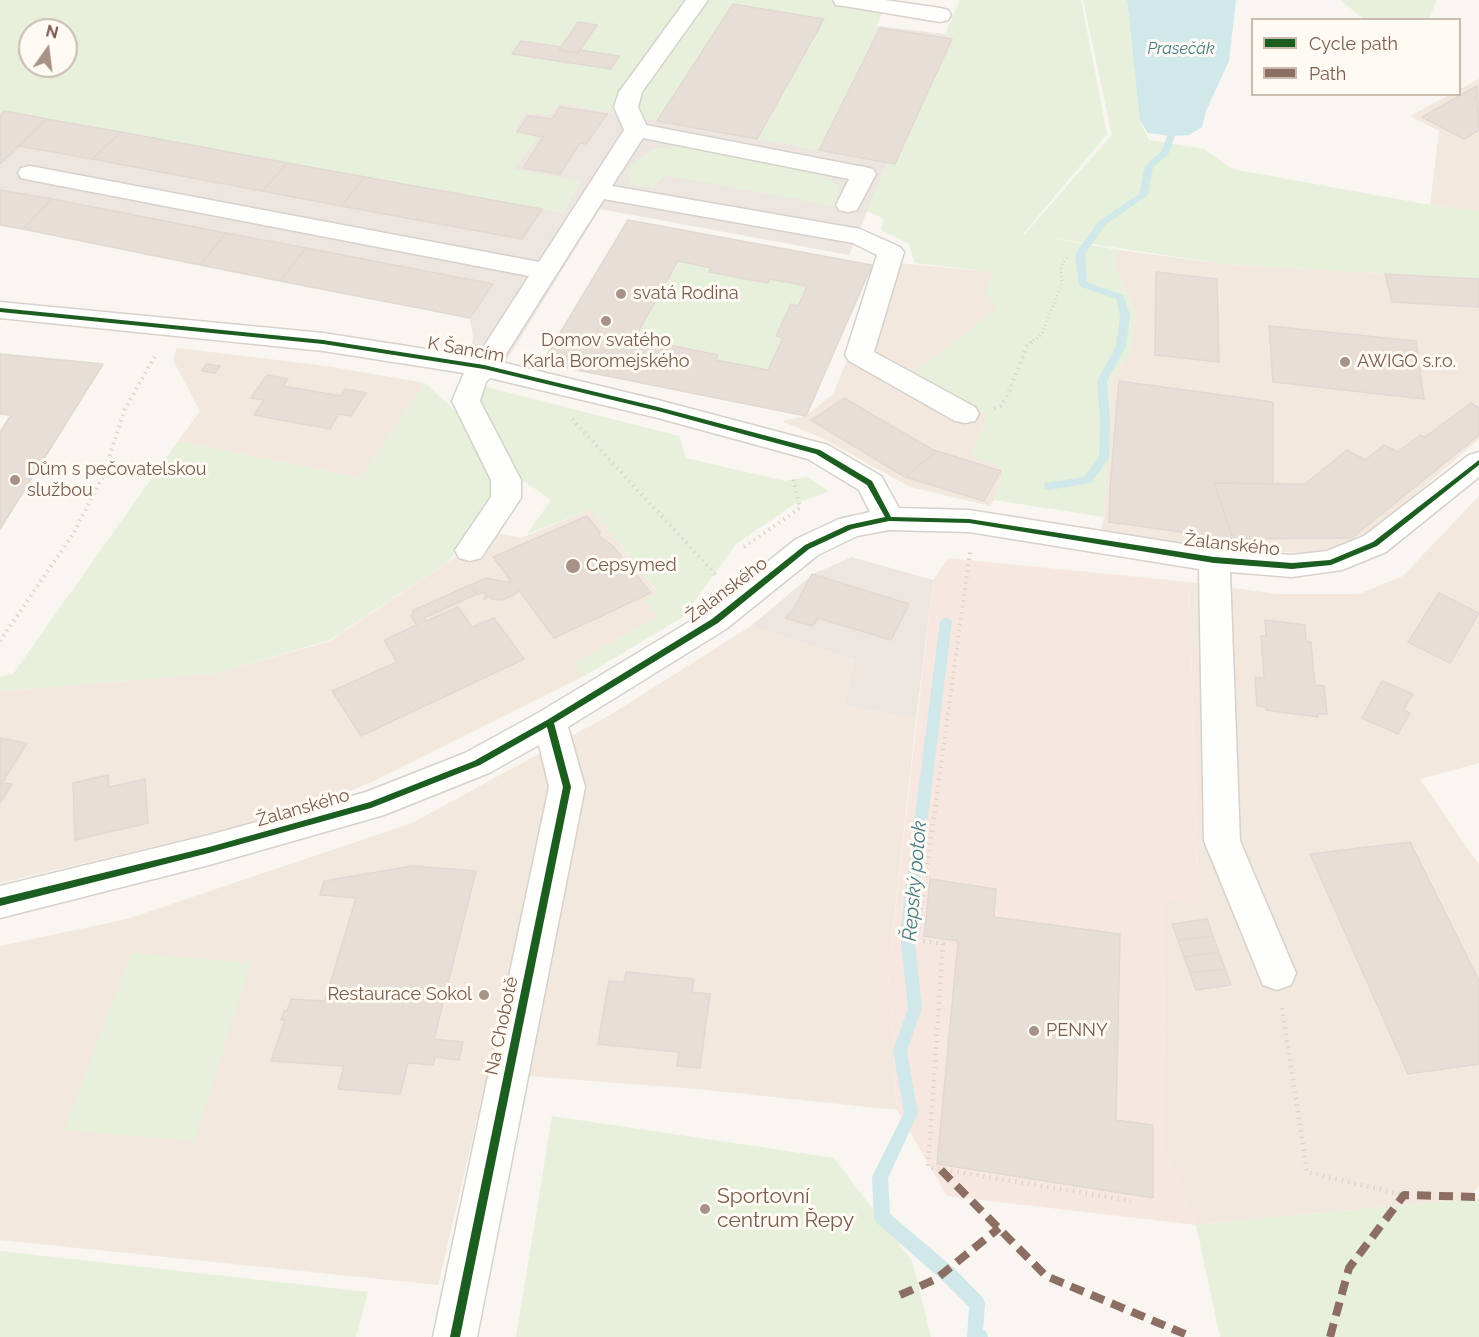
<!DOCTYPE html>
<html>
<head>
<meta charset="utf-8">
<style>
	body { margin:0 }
	#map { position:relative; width:1479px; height:1337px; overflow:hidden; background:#f9f5f0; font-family:Raleway,sans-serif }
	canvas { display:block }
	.legend { position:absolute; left:1251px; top:18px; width:210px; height:78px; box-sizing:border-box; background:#fffaf3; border:2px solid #cabbb1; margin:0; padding:8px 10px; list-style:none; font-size:18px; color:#7a5c4d }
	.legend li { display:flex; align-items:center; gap:12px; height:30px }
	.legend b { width:30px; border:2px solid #cabbb1 }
	.north { position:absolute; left:18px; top:18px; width:60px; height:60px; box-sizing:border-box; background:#fffaf3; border:2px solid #cabbb1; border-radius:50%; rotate:14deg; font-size:16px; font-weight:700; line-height:24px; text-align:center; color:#7a5c4d }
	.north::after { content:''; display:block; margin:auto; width:21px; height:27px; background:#a69286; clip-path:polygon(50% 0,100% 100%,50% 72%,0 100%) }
</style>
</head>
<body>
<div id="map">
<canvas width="1479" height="1337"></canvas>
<ul class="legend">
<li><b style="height:8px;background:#1b5e20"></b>Cycle path</li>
<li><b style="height:8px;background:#8d6e63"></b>Path</li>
</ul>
<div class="north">N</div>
</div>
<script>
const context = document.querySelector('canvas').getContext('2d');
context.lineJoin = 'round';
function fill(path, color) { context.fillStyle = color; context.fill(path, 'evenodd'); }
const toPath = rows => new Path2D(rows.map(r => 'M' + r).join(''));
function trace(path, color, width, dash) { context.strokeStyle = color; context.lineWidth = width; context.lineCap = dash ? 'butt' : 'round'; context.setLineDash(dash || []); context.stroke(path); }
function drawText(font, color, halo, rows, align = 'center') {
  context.font = font + ' Raleway,sans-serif'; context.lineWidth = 6; context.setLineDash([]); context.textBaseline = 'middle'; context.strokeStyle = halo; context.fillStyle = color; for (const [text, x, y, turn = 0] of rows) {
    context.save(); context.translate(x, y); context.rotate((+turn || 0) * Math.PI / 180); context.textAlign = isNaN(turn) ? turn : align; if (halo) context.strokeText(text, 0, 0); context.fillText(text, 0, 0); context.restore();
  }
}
const residential = toPath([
	[1479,79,1479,211,1430,205,1439,131,1410,116,1449,95,1460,94,1460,89],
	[1118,250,1224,264,1479,279,1479,439,1364,539,1320,554,1196,547,1101,531,1104,517,1112,376,1131,353,1135,308,1113,265],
	[887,262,993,272,997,308,988,414,971,456,1004,468,994,500,990,506,910,487,826,440,782,421,806,416,833,394],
	[177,348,327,366,425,383,361,478,178,441,200,411,173,360],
	[1479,496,1479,763,1420,779,1479,865,1479,1186,1468,1199,1196,1225,1163,1146,1164,897,1199,904,1189,582,1277,594,1359,594,1403,576],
	[592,509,659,595,658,617,574,663,584,676,374,781,300,812,0,883,0,691,217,673,330,641,493,532,521,538],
	[751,626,854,660,844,705,916,719,888,974,897,1110,697,1089,526,1076,489,1068,438,1285,0,1240,0,946,127,919,412,823,610,715]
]);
const commercial = toPath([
	[948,558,1189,582,1199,904,1164,898,1163,1146,1196,1225,947,1196,897,1110,888,974,933,580]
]);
const industrial = toPath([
	[733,4,824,19,758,139,819,150,863,62,877,26,945,34,952,39,895,164,887,163,849,255,600,209,506,361,471,354,473,337,470,318,0,225,0,115,4,111,562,213,513,169,537,138,514,131,525,113,550,115,560,103,657,121],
	[852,557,933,580,916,719,844,705,854,660,751,626,813,574]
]);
const green = toPath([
	[0,0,887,0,863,62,819,150,757,139,824,19,733,4,657,121,560,103,550,115,525,113,514,131,538,137,514,169,582,181,563,213,4,111,0,115],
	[578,22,597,25,580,50,619,56,512,54,561,47],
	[30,30,66,30,66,66,30,66],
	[960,0,1081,0,1107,134,1023,234,1025,234,1112,135,1083,0,1127,0,1140,121,1149,140,1204,149,1232,169,1430,205,1479,211,1479,279,1224,264,1046,237,1118,250,1113,265,1135,308,1131,353,1112,376,1104,517,994,500,1004,468,971,456,988,414,915,372,997,308,985,293,993,272,915,263,909,244,881,230,884,219,867,211,887,163,896,164,952,39,945,34],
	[1340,0,1437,0,1429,19,1365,20],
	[683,145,814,169,839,186,838,207,665,175,653,188,629,184,627,168,652,149],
	[678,261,711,268,709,272,768,283,770,279,807,286,798,306,791,305,776,336,783,338,768,370,632,343],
	[425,383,469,424,498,488,449,561,330,640,217,673,0,691,0,677,13,674,178,441,361,478],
	[479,385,679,436,686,458,785,481,807,477,829,491,793,505,736,544,683,617,584,676,574,663,658,617,645,601,659,594,592,509,527,534,551,500,515,475,474,397],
	[131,953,251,963,194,1141,64,1130],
	[552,1116,834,1158,912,1261,931,1337,516,1337],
	[1479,1198,1479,1337,1220,1337,1196,1225],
	[0,1251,368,1292,356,1337,0,1337]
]);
const water = toPath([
	[1127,0,1236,0,1229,61,1206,111,1202,127,1189,135,1171,136,1148,133,1140,121]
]);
const stream = toPath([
	[1172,119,1176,122,1175,136,1168,155,1153,167,1148,195,1105,225,1085,254,1087,282,1123,295,1130,315,1126,346,1107,381,1110,421,1109,458,1091,483,1049,490,1045,489,1044,486,1045,483,1084,477,1099,457,1100,421,1097,381,1116,346,1120,315,1116,299,1079,286,1075,254,1099,221,1139,194,1145,166,1161,152,1167,136,1168,122,1172,119],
	[946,617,952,621,914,933,922,1008,907,1051,918,1113,888,1178,890,1214,955,1269,983,1298,985,1304,983,1330,986,1331,988,1337,967,1337,969,1307,943,1281,877,1223,874,1218,872,1177,904,1113,893,1051,908,1008,900,933,940,621,946,617]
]);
const building = toPath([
	[733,4,824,19,757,139,657,121,733,4],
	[578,22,597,25,578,53,559,50,578,22],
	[880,28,952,39,895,164,819,150,880,28],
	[521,41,561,47,559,50,578,53,580,50,619,56,611,69,512,54,521,41],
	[1477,86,1479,130,1464,139,1422,117,1477,86],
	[560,107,607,114,586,144,580,143,560,174,523,168,543,137,517,132,528,116,552,119,560,107],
	[4,111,47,119,0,164,0,115,4,111],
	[47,119,121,132,92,159,19,146,47,119],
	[121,132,288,163,262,191,92,159,121,132],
	[288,163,365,177,341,206,262,191,288,163],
	[365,177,542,209,522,239,341,206,365,177],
	[0,190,52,199,23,229,0,225,0,190],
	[52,199,226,233,200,265,23,229,52,199],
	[628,220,872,265,806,416,542,363,628,220],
	[678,261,711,268,709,272,768,283,770,279,807,286,798,306,791,304,776,336,783,338,768,370,716,360,718,355,665,344,662,349,632,343,678,261],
	[226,233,306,248,280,281,200,265,226,233],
	[306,248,493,284,470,318,280,281,306,248],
	[1156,272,1217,279,1219,362,1155,355,1156,272],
	[1385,274,1479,279,1479,307,1392,302,1385,274],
	[1269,326,1416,341,1424,399,1273,382,1269,326],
	[0,354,103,364,0,529,0,432,11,415,0,414,0,354],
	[206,364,220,366,215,373,202,371,206,364],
	[267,375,288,379,283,386,341,396,345,389,366,393,351,416,339,414,330,429,254,415,264,400,251,398,267,375],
	[1119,381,1273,402,1273,484,1214,483,1233,539,1109,522,1110,488,1119,381],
	[844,398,933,450,937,451,905,477,811,420,844,398],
	[1471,403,1479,408,1479,435,1352,538,1233,539,1214,483,1305,484,1347,450,1365,460,1384,445,1398,452,1420,435,1425,437,1471,403],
	[937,451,1001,471,984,501,905,477,937,451],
	[587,516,600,532,599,536,612,545,651,593,554,638,519,590,514,595,502,600,492,599,489,596,484,599,486,592,477,594,470,585,486,578,507,582,511,581,493,557,587,516],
	[812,574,909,604,891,640,818,618,813,626,785,618,793,610,812,574],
	[470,585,477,594,424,618,426,621,458,607,472,627,494,618,524,659,361,736,332,691,397,662,384,640,417,625,411,616,414,610,470,585],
	[1439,593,1479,613,1450,663,1408,642,1439,593],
	[1265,620,1305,625,1306,641,1311,642,1315,685,1324,686,1327,714,1318,714,1318,717,1266,710,1266,707,1257,706,1255,677,1264,678,1261,636,1266,636,1265,620],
	[1382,681,1413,694,1403,710,1410,713,1398,734,1362,718,1382,681],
	[0,738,27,743,2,783,12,784,0,803,0,738],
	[108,775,109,787,145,779,148,823,75,840,73,783,108,775],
	[1410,842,1479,981,1479,1064,1408,1074,1310,854,1410,842],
	[413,866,476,871,434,1039,463,1042,459,1060,435,1057,433,1065,408,1063,400,1094,338,1089,344,1066,271,1061,285,1020,281,1020,284,1011,287,1011,291,999,325,1001,356,898,320,895,324,881,413,866],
	[930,879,996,889,994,917,1120,934,1116,1120,1153,1125,1153,1198,937,1164,958,941,924,936,930,879],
	[1207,919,1213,936,1178,940,1172,924,1207,919],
	[1213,936,1219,952,1184,957,1178,940,1213,936],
	[1219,952,1225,969,1190,973,1184,957,1219,952],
	[1225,969,1231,985,1196,990,1190,973,1225,969],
	[626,972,694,979,692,992,710,994,700,1068,677,1066,679,1052,598,1044,609,981,624,982,626,972]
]);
const pathFar2 = toPath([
	[1030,343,1042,334,1062,283,1061,267,1068,255]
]);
const pathFar1 = toPath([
	[994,408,1001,406,1008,394,1027,346,1032,342],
	[572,419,717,576],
	[744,547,800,508,793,478],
	[0,641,73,534,102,478,125,409,155,356],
	[939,780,970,552]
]);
const path = toPath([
	[939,779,917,940,943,944,928,1167,1131,1201],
	[1282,1008,1307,1172,1404,1195]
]);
const minor = toPath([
	[686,0,708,0,642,92,638,107,646,125,864,167,873,169,876,174,857,210,848,212,839,210,836,205,849,179,643,138,612,186,860,229,900,247,904,252,874,352,975,407,979,414,975,421,965,423,955,421,849,361,845,355,877,255,853,243,604,199,501,362,658,400,828,445,881,476,899,508,969,510,1214,549,1292,555,1327,551,1364,536,1469,455,1479,452,1479,477,1386,552,1342,570,1292,577,1230,572,1240,841,1296,973,1291,985,1277,990,1263,985,1204,841,1199,569,969,532,889,530,857,536,818,555,726,629,568,727,585,787,477,1337,433,1337,549,787,539,745,489,773,384,815,209,865,0,918,0,886,209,835,366,792,465,753,538,713,704,613,796,539,839,519,870,512,859,490,808,459,658,418,490,378,486,382,480,401,521,480,521,498,481,558,470,561,459,558,455,550,491,497,491,480,452,401,464,373,323,351,0,318,0,302,323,333,477,357,529,276,30,180,21,178,18,173,21,168,30,166,539,262,624,130,614,107,619,92,686,0],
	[833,0,885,0,940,8,948,10,951,15,948,20,940,22,844,6,836,5,833,0]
]);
const quiet = toPath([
	[941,1170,1046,1276,1192,1337],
	[900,1295,936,1279,999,1228],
	[1330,1337,1349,1268,1404,1195,1476,1197,1479,1195]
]);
const cycleway = toPath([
	[0,308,323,340,484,365,658,407,820,450,872,481,891,517,969,519,1214,557,1292,563,1330,560,1373,542,1479,460,1479,465,1377,546,1331,565,1292,569,1214,563,969,523,889,521,852,529,809,549,718,623,554,723,571,787,460,1337,450,1337,563,787,547,727,480,765,371,808,209,853,0,906,0,898,209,847,370,802,474,761,547,720,712,619,805,545,848,525,885,517,867,485,816,454,658,411,484,369,323,344,0,312,0,308]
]);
const markers = [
	[621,294,6,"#a69286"],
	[606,321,6,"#a69286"],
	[1345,362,6,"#a69286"],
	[15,480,6,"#a69286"],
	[573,566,8,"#a69286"],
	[484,995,6,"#a69286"],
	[1034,1031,6,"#a69286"],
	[705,1209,6,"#a69286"]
];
const farWaternames = [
	["Prasečák",1181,49]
];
const poiNames = [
	["svatá Rodina",633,294],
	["Domov svatého",606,341,"center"],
	["Karla Boromejského",606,362,"center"],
	["AWIGO s.r.o.",1357,362],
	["Dům s pečovatelskou",27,470],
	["službou",27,491],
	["Cepsymed",586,566],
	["Restaurace Sokol",472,995,"right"],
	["PENNY",1046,1031]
];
const streetNames = [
	["K Šancím",466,350,10],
	["Žalanského",1232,545,6],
	["Žalanského",727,590,-37],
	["Žalanského",303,808,-16],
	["Na Chobotě",502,1026,-78]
];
const waterNames = [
	["Řepský potok",915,881,-85]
];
const nearPoinames = [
	["Sportovní",717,1197],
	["centrum Řepy",717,1221]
];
fill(residential, '#f2e8de');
fill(commercial, '#f6e8e1');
fill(industrial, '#ede5e0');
fill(green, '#e7f0db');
fill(water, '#d0e8ea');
fill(stream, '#d0e8ea');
fill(building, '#e6ded7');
trace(building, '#e2d8d2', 1.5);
trace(minor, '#d7d1cb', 3);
trace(pathFar2, '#dcd5d0', 3, [1, 3]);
trace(pathFar1, '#dcd5d0', 4, [1.5, 4.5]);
trace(path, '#dcd5d0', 4.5, [1.5, 5]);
fill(minor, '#fefefd');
trace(quiet, '#8d6e63', 8, [14, 8]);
fill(cycleway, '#1b5e20');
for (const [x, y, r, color] of markers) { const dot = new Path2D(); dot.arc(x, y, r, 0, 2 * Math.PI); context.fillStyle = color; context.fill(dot); trace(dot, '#fffaf3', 2); }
drawText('italic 16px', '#437c86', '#fffaf3', farWaternames);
drawText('18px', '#7a5c4d', '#fffaf3', poiNames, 'left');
drawText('18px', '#7a5c4d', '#fffaf3', streetNames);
drawText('italic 20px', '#437c86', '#fffaf3', waterNames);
drawText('21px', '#7a5c4d', '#fffaf3', nearPoinames, 'left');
</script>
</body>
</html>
